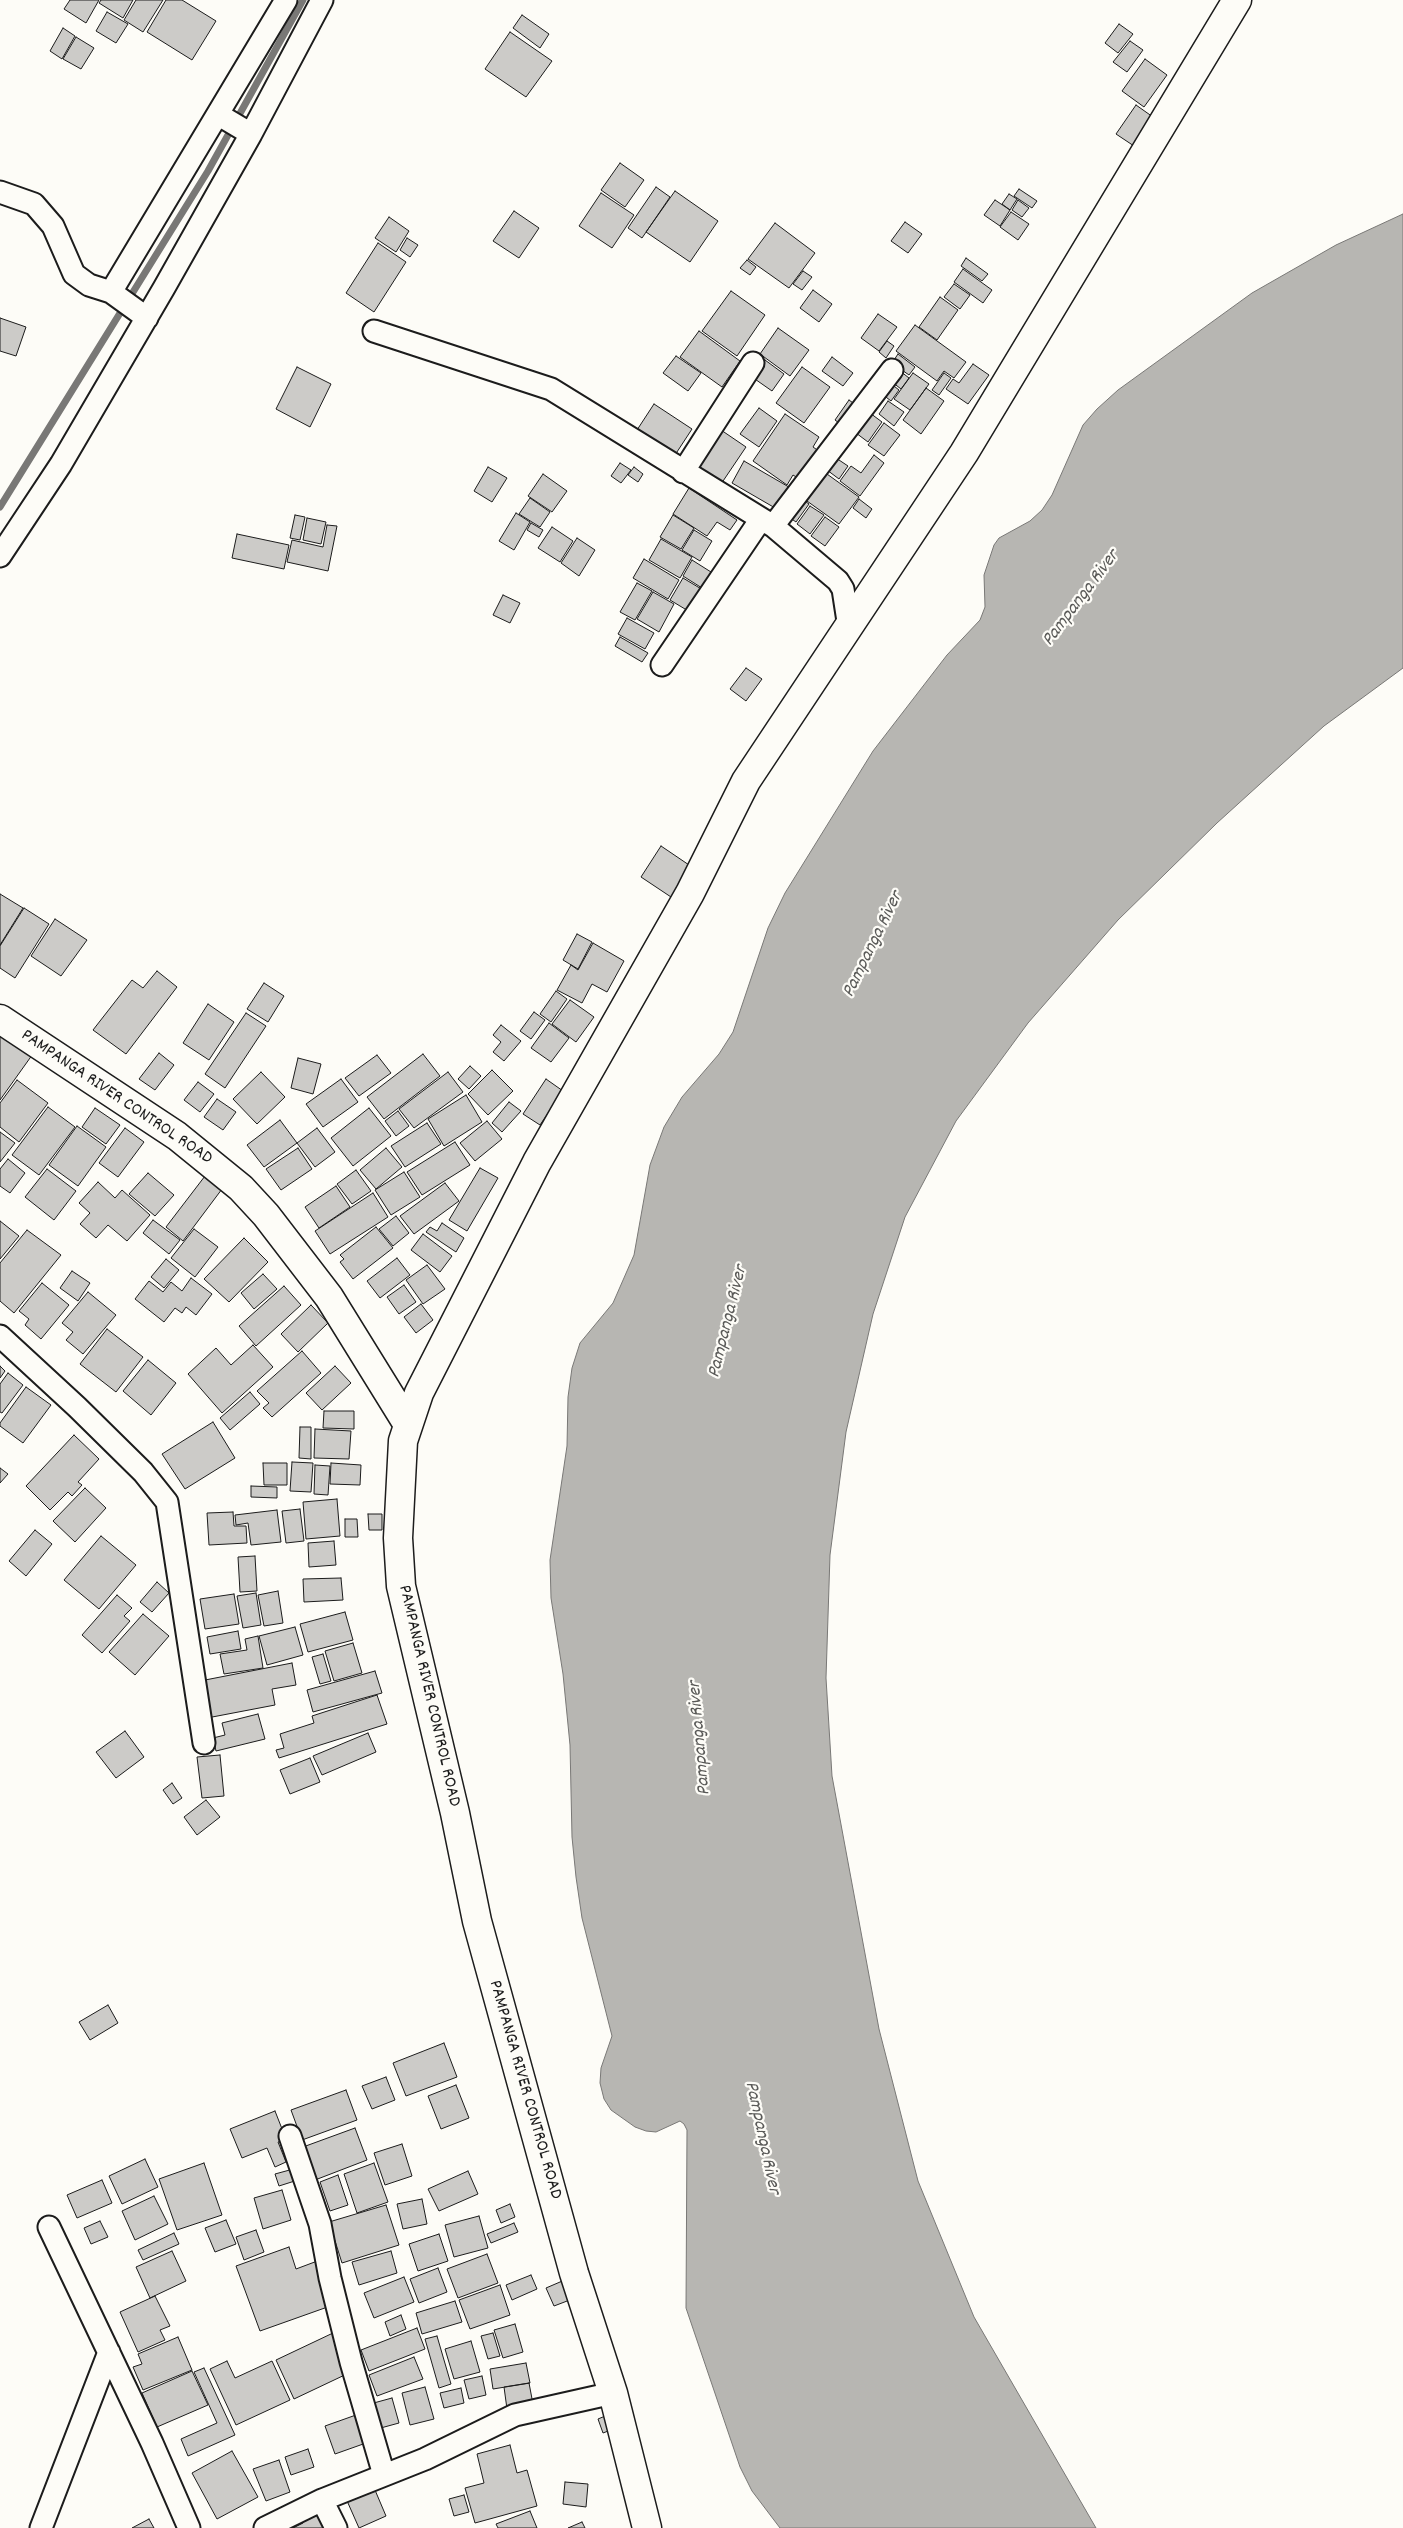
<!DOCTYPE html>
<html>
<head>
<meta charset="utf-8">
<style>
	body { margin:0 }
	canvas { display:block; background:#fdfcf7 }
</style>
</head>
<body>
<canvas width="1403" height="2528"></canvas>
<script>
const context = document.querySelector('canvas').getContext('2d');
context.lineJoin = 'round';
function fill(path, color) { context.fillStyle = color; context.fill(path, 'evenodd'); }
const toPath = rows => new Path2D(rows.map(r => 'M' + r).join(''));
function trace(path, color, width, dash) { context.strokeStyle = color; context.lineWidth = width; context.lineCap = dash ? 'butt' : 'round'; context.setLineDash(dash || []); context.stroke(path); }
function drawText(font, color, halo, rows, align = 'center') {
  context.font = font + ' Dekko,sans-serif'; context.lineWidth = 4.5; context.setLineDash([]); context.textBaseline = 'middle'; context.strokeStyle = halo; context.fillStyle = color; for (const [text, x, y, turn = 0] of rows) {
    context.save(); context.translate(x, y); context.rotate((+turn || 0) * Math.PI / 180); context.textAlign = isNaN(turn) ? turn : align; if (halo) context.strokeText(text, 0, 0); context.fillText(text, 0, 0); context.restore();
  }
}
const water = toPath([
	[1403,214,1403,668,1324,726,1217,823,1118,920,1028,1023,956,1121,905,1217,873,1314,846,1432,830,1555,826,1678,832,1776,879,2029,918,2181,974,2317,1096,2528,780,2528,752,2491,740,2467,686,2308,687,2130,684,2124,680,2121,656,2132,646,2131,635,2127,611,2110,604,2099,600,2083,601,2068,612,2036,582,1918,576,1877,572,1837,570,1745,563,1674,551,1598,550,1560,567,1446,568,1397,572,1368,580,1343,613,1303,634,1255,650,1165,664,1127,682,1097,719,1054,733,1032,768,928,785,893,873,751,947,655,980,620,985,607,984,575,994,545,999,538,1030,521,1042,510,1052,495,1083,425,1097,409,1118,390,1252,293,1336,245,1403,214]
]);
const stream = toPath([
	[0,507,208,171,303,0]
]);
const building = toPath([
	[70,0,99,0,86,23,64,9,70,0],
	[101,0,133,0,123,18,99,3,101,0],
	[136,0,163,0,143,32,124,20,136,0],
	[166,0,182,0,216,21,192,60,147,32,166,0],
	[107,12,128,24,116,43,96,31,107,12],
	[522,15,549,34,540,48,513,28,522,15],
	[1119,24,1133,34,1118,53,1105,43,1119,24],
	[63,28,75,36,62,59,50,51,63,28],
	[510,32,552,61,526,97,485,69,510,32],
	[76,37,94,48,81,69,63,59,76,37],
	[1130,41,1143,50,1127,72,1113,62,1130,41],
	[1145,59,1167,75,1144,107,1122,91,1145,59],
	[1136,105,1153,117,1134,146,1116,134,1136,105],
	[620,163,644,180,625,207,601,190,620,163],
	[656,187,670,197,642,238,628,228,656,187],
	[1019,189,1037,201,1032,208,1014,196,1019,189],
	[675,191,718,221,690,262,646,232,675,191],
	[601,193,634,215,612,248,579,226,601,193],
	[1009,194,1017,199,1010,210,1002,204,1009,194],
	[995,200,1010,210,1000,226,984,215,995,200],
	[1018,200,1029,208,1022,217,1012,210,1018,200],
	[514,211,539,228,519,258,493,241,514,211],
	[1011,212,1029,224,1018,240,1000,227,1011,212],
	[389,217,409,231,396,252,375,238,389,217],
	[905,222,922,234,908,253,891,241,905,222],
	[775,223,815,253,789,288,748,259,775,223],
	[407,238,418,245,410,257,400,250,407,238],
	[378,243,406,262,374,312,346,293,378,243],
	[966,258,988,274,982,281,961,266,966,258],
	[747,260,756,267,750,275,740,268,747,260],
	[963,269,992,290,983,303,954,282,963,269],
	[803,271,812,277,802,290,793,284,803,271],
	[954,284,970,295,960,309,944,297,954,284],
	[813,290,832,304,819,322,800,308,813,290],
	[731,291,765,315,737,356,702,331,731,291],
	[940,297,958,310,937,340,919,327,940,297],
	[878,314,897,327,879,351,861,338,878,314],
	[0,318,26,327,16,356,0,351,0,318],
	[915,325,966,362,954,378,944,371,937,381,896,351,915,325],
	[778,328,809,350,790,376,760,354,778,328],
	[699,331,740,361,722,387,680,357,699,331],
	[887,341,894,346,886,358,879,352,887,341],
	[898,354,915,367,909,375,892,363,898,354],
	[676,356,701,373,688,391,663,373,676,356],
	[832,357,853,373,843,386,822,371,832,357],
	[765,360,784,374,772,391,752,377,765,360],
	[973,364,989,375,968,404,946,389,953,379,959,383,973,364],
	[297,367,331,384,310,427,276,409,297,367],
	[802,367,830,387,804,423,776,403,802,367],
	[895,367,909,378,901,389,887,378,895,367],
	[913,373,929,384,910,410,894,399,913,373],
	[944,373,951,378,939,395,932,390,944,373],
	[885,379,899,390,891,401,877,390,885,379],
	[926,388,944,401,921,434,903,420,926,388],
	[849,400,860,408,846,428,835,420,849,400],
	[888,401,904,412,894,426,879,414,888,401],
	[654,404,692,429,675,455,637,430,654,404],
	[759,408,777,421,759,447,740,434,759,408],
	[866,410,882,422,868,442,852,430,866,410],
	[785,414,819,437,813,447,823,454,804,482,793,475,787,485,753,461,785,414],
	[884,423,900,435,884,456,868,445,884,423],
	[721,430,746,447,719,487,694,471,721,430],
	[874,455,884,463,860,496,840,481,851,466,861,473,874,455],
	[836,458,848,466,839,479,827,470,836,458],
	[744,461,794,490,782,512,732,483,744,461],
	[620,463,631,470,621,483,611,476,620,463],
	[488,467,507,478,492,502,474,491,488,467],
	[634,467,643,474,638,482,628,475,634,467],
	[820,469,859,497,839,524,800,496,820,469],
	[543,474,567,491,552,512,528,496,543,474],
	[689,488,737,520,730,530,717,522,707,536,673,514,689,488],
	[799,497,809,504,796,522,786,515,799,497],
	[530,498,550,512,540,527,519,514,530,498],
	[859,499,872,509,866,518,853,508,859,499],
	[810,506,824,515,810,534,797,524,810,506],
	[516,513,530,522,514,550,499,541,516,513],
	[295,515,305,517,300,540,290,538,295,515],
	[673,515,694,528,681,549,660,537,673,515],
	[825,517,839,527,825,546,811,536,825,517],
	[307,518,326,522,321,544,303,540,307,518],
	[531,523,543,530,539,537,527,530,531,523],
	[327,525,337,526,328,571,287,562,292,540,323,547,327,525],
	[552,527,573,541,560,562,538,548,552,527],
	[694,530,712,541,700,561,682,550,694,530],
	[237,534,289,545,284,569,232,558,237,534],
	[577,538,595,550,579,576,561,563,577,538],
	[661,539,692,557,680,578,649,560,661,539],
	[644,559,679,580,668,599,633,578,644,559],
	[692,560,711,572,702,588,683,576,692,560],
	[683,578,703,590,690,612,670,600,683,578],
	[637,583,652,591,635,620,620,612,637,583],
	[653,592,674,604,659,632,637,619,653,592],
	[503,595,520,603,510,623,493,615,503,595],
	[627,618,654,633,645,649,618,634,627,618],
	[620,637,648,653,642,662,615,646,620,637],
	[746,668,762,679,746,701,730,689,746,668],
	[661,846,692,867,671,897,641,877,661,846],
	[0,894,23,908,0,945,0,894],
	[24,908,49,924,15,978,0,968,0,946,24,908],
	[55,919,87,940,61,976,31,956,55,919],
	[577,934,592,942,578,969,563,960,577,934],
	[593,943,624,961,607,992,592,984,582,1003,557,990,571,965,578,970,593,943],
	[157,971,177,987,126,1054,93,1030,132,980,143,988,157,971],
	[264,983,284,996,268,1022,247,1009,264,983],
	[556,991,567,999,551,1022,540,1014,556,991],
	[570,1000,594,1017,576,1042,552,1024,570,1000],
	[208,1004,234,1022,209,1060,183,1043,208,1004],
	[534,1012,545,1020,531,1039,520,1031,534,1012],
	[246,1013,266,1026,225,1088,205,1074,246,1013],
	[549,1023,569,1038,551,1062,531,1048,549,1023],
	[501,1025,521,1041,504,1061,493,1052,501,1042,493,1035,501,1025],
	[0,1032,35,1051,0,1100,0,1032],
	[159,1053,174,1065,155,1090,139,1079,159,1053],
	[423,1054,440,1076,384,1119,367,1097,423,1054],
	[377,1055,391,1073,359,1096,345,1078,377,1055],
	[298,1058,321,1064,313,1094,291,1088,298,1058],
	[470,1066,481,1076,469,1089,458,1079,470,1066],
	[492,1070,513,1091,488,1115,468,1094,492,1070],
	[261,1072,285,1097,257,1124,233,1099,261,1072],
	[448,1072,463,1092,414,1128,399,1109,448,1072],
	[341,1079,358,1102,323,1127,306,1104,341,1079],
	[546,1079,563,1091,540,1125,523,1114,546,1079],
	[17,1080,48,1103,19,1142,0,1127,0,1103,17,1080],
	[198,1082,214,1094,200,1112,184,1100,198,1082],
	[466,1095,482,1122,444,1146,428,1119,466,1095],
	[217,1099,236,1112,223,1130,204,1117,217,1099],
	[509,1102,521,1111,502,1132,492,1123,509,1102],
	[48,1107,75,1127,39,1175,12,1155,48,1107],
	[95,1108,120,1125,106,1144,82,1127,95,1108],
	[369,1108,391,1136,353,1166,331,1138,369,1108],
	[398,1111,409,1126,396,1136,385,1121,398,1111],
	[280,1120,297,1143,264,1167,247,1145,280,1120],
	[487,1121,502,1139,475,1161,460,1143,487,1121],
	[427,1123,441,1144,405,1167,391,1146,427,1123],
	[77,1126,106,1147,78,1186,49,1165,77,1126],
	[125,1128,144,1142,118,1177,99,1163,125,1128],
	[317,1128,335,1152,315,1167,297,1143,317,1128],
	[0,1132,15,1143,0,1162,0,1132],
	[455,1142,470,1165,422,1195,407,1172,455,1142],
	[298,1148,312,1169,281,1190,266,1169,298,1148],
	[386,1148,402,1167,376,1189,360,1170,386,1148],
	[8,1159,25,1173,10,1193,0,1186,0,1169,8,1159],
	[480,1168,498,1178,467,1231,449,1220,480,1168],
	[47,1169,76,1191,54,1220,25,1197,47,1169],
	[356,1170,371,1191,352,1204,337,1184,356,1170],
	[404,1172,420,1197,391,1215,375,1190,404,1172],
	[148,1173,174,1195,155,1216,129,1194,148,1173],
	[205,1176,222,1189,183,1241,166,1227,205,1176],
	[98,1182,115,1198,122,1190,150,1215,127,1241,108,1225,96,1238,80,1224,90,1213,79,1203,98,1182],
	[445,1183,459,1201,414,1234,400,1216,445,1183],
	[336,1186,350,1207,319,1228,305,1207,336,1186],
	[373,1193,388,1217,330,1254,315,1231,373,1193],
	[396,1216,409,1233,393,1246,379,1229,396,1216],
	[153,1220,180,1240,169,1254,143,1233,153,1220],
	[0,1221,19,1236,0,1259,0,1221],
	[442,1223,464,1238,456,1252,426,1232,430,1227,437,1231,442,1223],
	[376,1227,393,1248,353,1279,340,1262,344,1259,340,1255,376,1227],
	[194,1229,218,1247,195,1277,171,1258,194,1229],
	[27,1230,61,1255,14,1313,0,1301,0,1263,27,1230],
	[423,1234,452,1256,440,1272,411,1250,423,1234],
	[244,1238,268,1262,229,1302,204,1279,244,1238],
	[397,1258,410,1275,380,1298,367,1281,397,1258],
	[166,1259,179,1270,164,1288,151,1277,166,1259],
	[427,1265,445,1289,423,1304,406,1280,427,1265],
	[72,1271,90,1283,78,1301,60,1288,72,1271],
	[263,1274,277,1289,254,1309,241,1293,263,1274],
	[191,1278,212,1294,196,1315,186,1307,182,1313,175,1308,164,1322,135,1299,149,1281,163,1292,171,1282,182,1291,191,1278],
	[42,1283,69,1305,41,1339,25,1325,29,1319,19,1311,42,1283],
	[404,1285,416,1302,399,1314,387,1297,404,1285],
	[284,1286,301,1305,256,1346,239,1326,284,1286],
	[88,1292,116,1315,83,1354,66,1340,73,1332,62,1323,88,1292],
	[421,1304,433,1320,416,1333,404,1317,421,1304],
	[311,1305,328,1323,298,1352,281,1334,311,1305],
	[107,1329,143,1357,116,1392,80,1364,107,1329],
	[253,1345,273,1367,222,1413,188,1374,216,1348,231,1365,253,1345],
	[302,1351,321,1373,272,1417,263,1408,269,1403,257,1391,302,1351],
	[148,1360,176,1383,151,1415,123,1391,148,1360],
	[0,1366,5,1371,0,1378,0,1366],
	[335,1366,351,1383,322,1410,306,1393,335,1366],
	[8,1373,23,1385,2,1413,0,1412,0,1384,8,1373],
	[26,1387,51,1405,23,1443,0,1426,0,1423,26,1387],
	[250,1392,260,1404,230,1430,220,1418,250,1392],
	[324,1411,354,1411,354,1429,323,1428,324,1411],
	[213,1422,235,1458,185,1489,162,1454,213,1422],
	[300,1427,311,1427,311,1459,299,1458,300,1427],
	[315,1429,351,1431,349,1459,314,1458,315,1429],
	[74,1435,99,1459,78,1482,82,1485,72,1496,68,1492,50,1510,26,1486,74,1435],
	[292,1462,313,1463,311,1492,290,1491,292,1462],
	[263,1463,287,1463,287,1485,264,1485,263,1463],
	[331,1463,361,1465,360,1485,330,1484,331,1463],
	[315,1465,330,1466,328,1495,314,1494,315,1465],
	[0,1468,8,1474,0,1483,0,1468],
	[251,1486,277,1487,277,1498,251,1497,251,1486],
	[85,1488,106,1508,75,1542,53,1521,85,1488],
	[337,1499,340,1536,306,1539,303,1502,337,1499],
	[300,1509,304,1541,286,1543,282,1511,300,1509],
	[277,1510,281,1542,251,1545,248,1523,236,1525,235,1515,277,1510],
	[233,1512,234,1526,246,1526,247,1543,209,1545,207,1513,233,1512],
	[368,1514,382,1514,382,1530,369,1530,368,1514],
	[345,1519,357,1519,358,1537,345,1537,345,1519],
	[35,1530,52,1544,26,1576,9,1561,35,1530],
	[101,1536,136,1565,99,1609,64,1580,101,1536],
	[334,1541,336,1565,309,1567,308,1543,334,1541],
	[255,1556,257,1591,240,1592,238,1557,255,1556],
	[341,1578,343,1600,304,1602,303,1579,341,1578],
	[157,1582,169,1593,152,1612,140,1602,157,1582],
	[278,1591,283,1623,264,1626,258,1595,278,1591],
	[256,1593,261,1625,243,1628,237,1596,256,1593],
	[234,1594,239,1624,205,1629,200,1599,234,1594],
	[117,1595,132,1608,124,1616,130,1621,102,1653,82,1635,117,1595],
	[345,1612,353,1640,308,1652,300,1624,345,1612],
	[143,1614,169,1636,135,1675,109,1652,143,1614],
	[295,1627,303,1655,267,1665,259,1636,295,1627],
	[238,1631,241,1649,210,1654,207,1637,238,1631],
	[258,1636,263,1668,224,1674,220,1654,247,1650,245,1639,258,1636],
	[353,1643,362,1673,334,1681,325,1651,353,1643],
	[323,1654,331,1681,320,1684,312,1657,323,1654],
	[292,1663,296,1685,272,1689,275,1705,207,1718,200,1681,292,1663],
	[375,1671,382,1693,313,1712,307,1690,375,1671],
	[377,1695,387,1724,279,1758,276,1750,284,1748,280,1734,314,1723,312,1716,377,1695],
	[258,1714,265,1739,216,1751,213,1738,225,1735,222,1723,258,1714],
	[125,1731,144,1757,116,1778,96,1752,125,1731],
	[368,1733,376,1752,322,1775,313,1756,368,1733],
	[220,1755,224,1796,202,1798,197,1757,220,1755],
	[310,1758,320,1782,290,1794,280,1770,310,1758],
	[172,1783,182,1798,173,1804,163,1790,172,1783],
	[206,1800,220,1817,197,1835,184,1817,206,1800],
	[108,2005,118,2023,90,2040,79,2022,108,2005],
	[444,2043,457,2077,406,2096,393,2063,444,2043],
	[386,2077,395,2100,372,2109,362,2086,386,2077],
	[456,2085,469,2118,441,2129,428,2096,456,2085],
	[346,2090,357,2120,302,2140,291,2110,346,2090],
	[275,2111,286,2139,278,2142,286,2162,275,2167,267,2148,242,2158,230,2129,275,2111],
	[355,2128,367,2160,315,2180,303,2147,355,2128],
	[402,2144,412,2176,385,2185,374,2153,402,2144],
	[145,2159,158,2187,122,2204,109,2176,145,2159],
	[204,2163,222,2215,177,2230,159,2179,204,2163],
	[374,2163,388,2202,357,2213,344,2174,374,2163],
	[297,2168,301,2179,279,2186,275,2174,297,2168],
	[468,2171,478,2194,439,2211,428,2189,468,2171],
	[338,2175,348,2205,330,2211,320,2182,338,2175],
	[102,2180,112,2203,77,2218,67,2195,102,2180],
	[282,2190,291,2220,263,2229,254,2198,282,2190],
	[154,2196,168,2224,135,2240,122,2211,154,2196],
	[422,2199,427,2224,403,2229,397,2204,422,2199],
	[510,2204,515,2217,501,2223,496,2210,510,2204],
	[386,2205,399,2245,342,2263,329,2222,386,2205],
	[479,2216,488,2248,454,2257,445,2225,479,2216],
	[226,2220,236,2244,215,2252,205,2228,226,2220],
	[100,2221,108,2237,91,2244,84,2228,100,2221],
	[514,2223,518,2232,491,2243,487,2234,514,2223],
	[256,2230,264,2252,244,2260,236,2237,256,2230],
	[174,2233,179,2244,143,2260,138,2250,174,2233],
	[439,2234,448,2261,418,2271,409,2244,439,2234],
	[289,2247,296,2269,320,2260,336,2304,260,2331,236,2266,289,2247],
	[172,2251,186,2281,150,2298,136,2267,172,2251],
	[391,2251,397,2273,359,2285,352,2262,391,2251],
	[487,2254,498,2283,458,2298,447,2269,487,2254],
	[438,2268,447,2292,419,2303,410,2279,438,2268],
	[531,2275,537,2289,512,2300,506,2285,531,2275],
	[404,2277,414,2302,374,2318,364,2293,404,2277],
	[567,2279,575,2298,554,2306,546,2288,567,2279],
	[500,2285,510,2315,470,2329,459,2300,500,2285],
	[155,2296,170,2326,160,2330,165,2340,138,2352,120,2312,155,2296],
	[455,2301,462,2322,422,2334,416,2313,455,2301],
	[401,2315,406,2329,390,2336,385,2322,401,2315],
	[515,2324,523,2352,503,2358,494,2330,515,2324],
	[417,2328,425,2349,369,2371,361,2350,417,2328],
	[333,2333,351,2372,294,2399,276,2360,333,2333],
	[493,2333,500,2356,488,2359,481,2336,493,2333],
	[437,2336,451,2384,439,2388,425,2339,437,2336],
	[178,2337,192,2370,143,2390,133,2367,142,2364,138,2354,178,2337],
	[471,2341,480,2372,454,2379,445,2349,471,2341],
	[414,2357,423,2379,377,2396,369,2375,414,2357],
	[227,2361,235,2378,272,2361,290,2400,236,2425,210,2369,227,2361],
	[526,2363,530,2383,493,2389,490,2369,526,2363],
	[204,2368,235,2435,188,2456,181,2439,217,2423,194,2372,204,2368],
	[192,2371,208,2405,157,2427,142,2393,192,2371],
	[482,2376,486,2395,469,2399,464,2380,482,2376],
	[529,2383,533,2404,507,2409,504,2387,529,2383],
	[425,2387,434,2419,410,2425,402,2393,425,2387],
	[461,2388,464,2403,444,2408,440,2393,461,2388],
	[392,2398,399,2423,377,2429,370,2404,392,2398],
	[610,2414,616,2428,603,2433,598,2419,610,2414],
	[356,2415,366,2443,335,2454,325,2426,356,2415],
	[510,2445,517,2473,527,2470,537,2506,475,2523,465,2488,484,2483,477,2454,510,2445],
	[308,2449,314,2467,291,2475,285,2457,308,2449],
	[232,2451,258,2497,217,2519,192,2473,232,2451],
	[279,2460,290,2492,266,2501,253,2469,279,2460],
	[565,2482,588,2484,586,2507,563,2504,565,2482],
	[372,2483,386,2516,359,2528,344,2494,372,2483],
	[464,2495,469,2512,454,2516,449,2499,464,2495],
	[314,2506,334,2528,293,2528,303,2523,298,2514,314,2506],
	[530,2511,537,2528,498,2528,496,2524,530,2511],
	[149,2519,154,2528,132,2528,149,2519],
	[582,2522,585,2528,568,2528,582,2522]
]);
const street = toPath([
	[219,115,251,134],
	[0,192,34,204,53,226,74,274,89,285,111,292,147,318],
	[111,292,286,0],
	[374,331,551,389,773,526,838,581,843,589,849,628],
	[683,472,753,363],
	[773,526,892,370],
	[0,556,61,464,164,288,251,134,322,0],
	[662,665,761,519],
	[0,1336,77,1407,143,1472,167,1502,204,1743],
	[290,2136,320,2224,330,2278,351,2362,384,2475],
	[49,2227,152,2443,189,2528],
	[322,2500,336,2528],
	[41,2528,109,2352],
	[265,2528,322,2500,425,2459,515,2415,613,2393]
]);
const secondary = toPath([
	[0,1019,177,1136,241,1188,266,1215,329,1297,407,1423],
	[647,2528,613,2393,574,2273,477,1921,455,1813,401,1586,398,1538,403,1441,419,1393,537,1162,690,893,746,781,964,453,1237,0]
]);
const streetNames = [
	["PAMPANGA RIVER CONTROL ROAD",116,1098,34],
	["PAMPANGA RIVER CONTROL ROAD",428,1696,77],
	["PAMPANGA RIVER CONTROL ROAD",524,2090,74]
];
const waterNames = [
	["Pampanga River",1082,599,-53],
	["Pampanga River",874,945,-64],
	["Pampanga River",729,1322,-76],
	["Pampanga River",701,1738,-95],
	["Pampanga River",761,2138,78]
];
fill(water, '#b7b6b2');
trace(water, '#797876', 1);
trace(stream, '#797876', 7);
fill(building, '#cccbc8');
trace(building, '#1c1c1c', 1);
trace(street, '#1c1c1c', 25);
trace(secondary, '#1c1c1c', 31);
trace(street, '#fdfcf7', 21);
trace(secondary, '#fdfcf7', 28);
drawText('18px', '#1c1c1c', '#fdfcf7', streetNames);
drawText('italic 19px', '#5a5a58', '#fdfcf7', waterNames);
</script>
</body>
</html>
